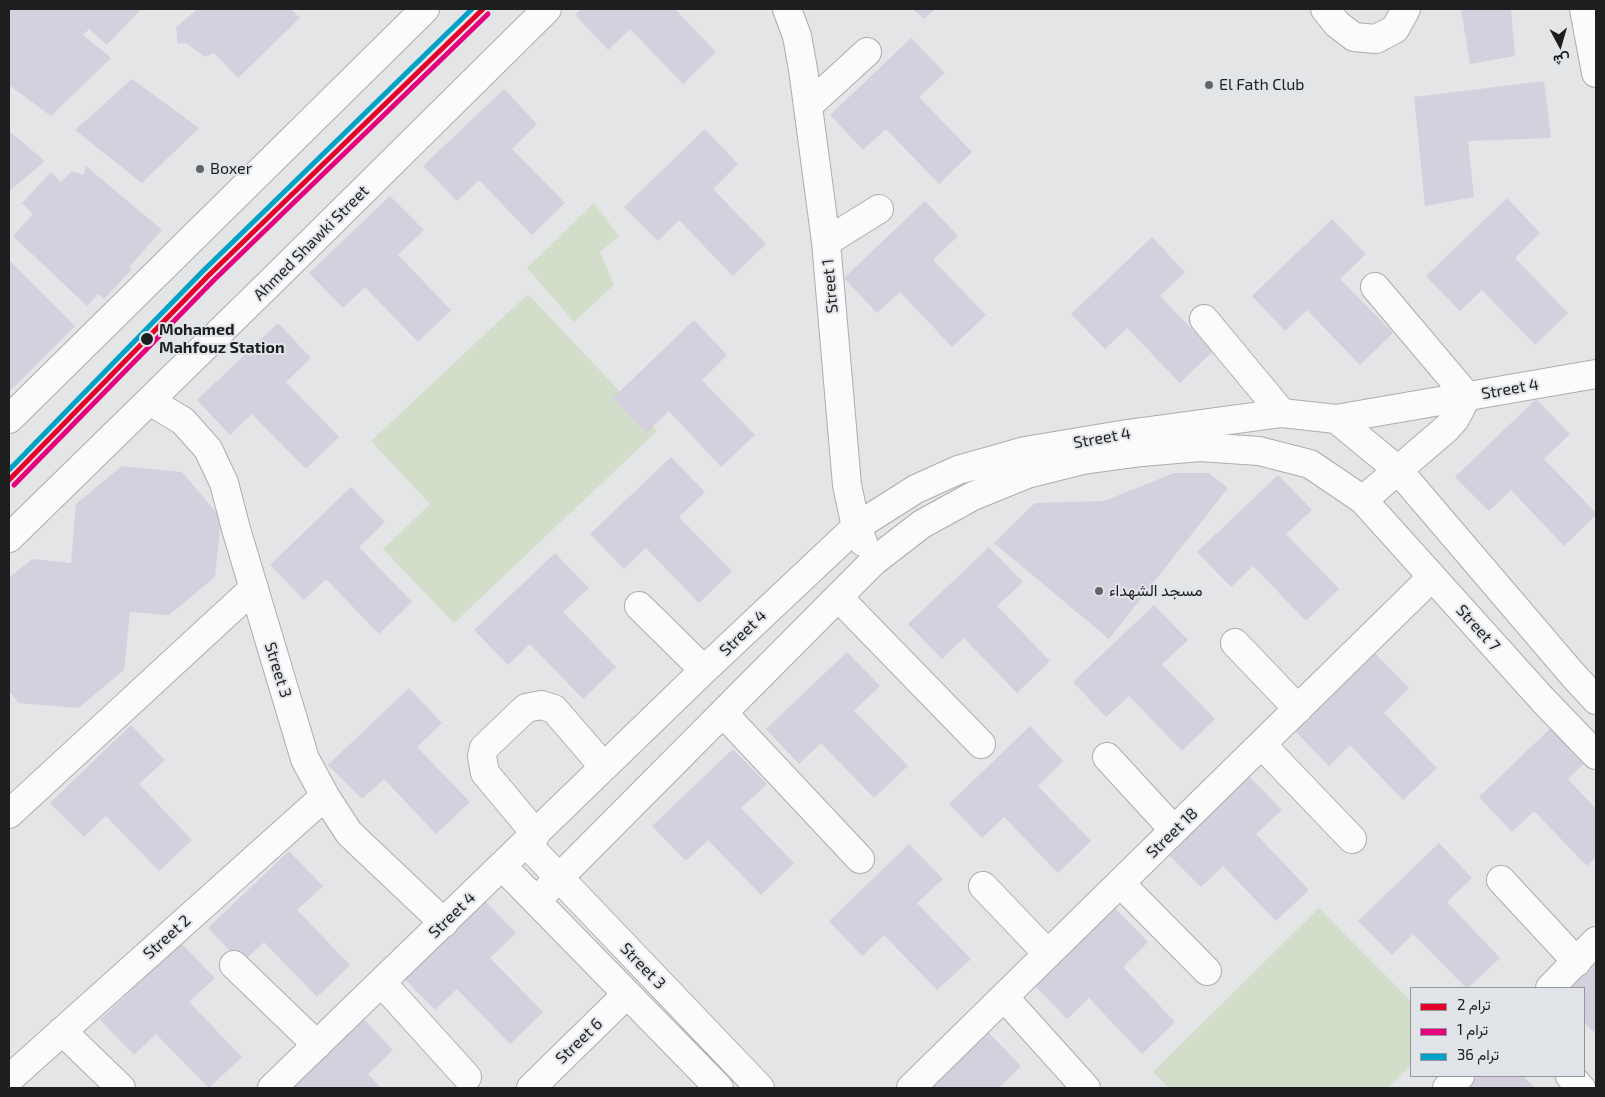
<!DOCTYPE html>
<html>
<head>
<meta charset="utf-8">
<style>
	body { margin:0 }
	#map { position:relative; width:1605px; height:1097px; overflow:hidden; background:#e3e5e7; font-family:"Exo 2",Vazirmatn,sans-serif }
	canvas { display:block }
	.frame { position:absolute; inset:0; border:10px solid #1d1e20; pointer-events:none }
	.legend { position:absolute; left:1410px; top:987px; width:175px; height:90px; box-sizing:border-box; background:#e1e4e9; border:1px solid #939599; margin:0; padding:6px 9px; list-style:none; font-size:15px; color:#1d1e20 }
	.legend li { display:flex; align-items:center; gap:10px; height:25px }
	.legend b { width:25px; border:1px solid #939599 }
	.north { position:absolute; left:1535px; top:20px; width:50px; height:50px; -webkit-text-stroke:4px #e1e4e9; paint-order:stroke; rotate:174deg; font-size:14px; font-weight:700; line-height:20px; text-align:center; color:#1d1e20 }
	.north::after { content:''; display:block; margin:auto; width:18px; height:22px; background:#1d1e20; clip-path:polygon(50% 0,100% 100%,50% 72%,0 100%) }
</style>
</head>
<body>
<div id="map">
<canvas width="1605" height="1097"></canvas>
<div class="frame"></div>
<ul class="legend">
<li><b style="height:6px;background:#e4002b"></b>ترام 2</li>
<li><b style="height:6px;background:#e5007d"></b>ترام 1</li>
<li><b style="height:6px;background:#01a2c5"></b>ترام 36</li>
</ul>
<div class="north">ش</div>
</div>
<script>
const context = document.querySelector('canvas').getContext('2d');
context.lineJoin = 'round';
function fill(path, color) { context.fillStyle = color; context.fill(path, 'evenodd'); }
const toPath = rows => new Path2D(rows.map(r => 'M' + r).join(''));
function trace(path, color, width, dash) { context.strokeStyle = color; context.lineWidth = width; context.lineCap = dash ? 'butt' : 'round'; context.setLineDash(dash || []); context.stroke(path); }
function drawText(font, color, halo, rows, align = 'center') {
  context.font = font + ' "Exo 2",Vazirmatn,sans-serif'; context.lineWidth = 4; context.setLineDash([]); context.textBaseline = 'middle'; context.strokeStyle = halo; context.fillStyle = color; for (const [text, x, y, turn = 0] of rows) {
    context.save(); context.translate(x, y); context.rotate((+turn || 0) * Math.PI / 180); context.textAlign = isNaN(turn) ? turn : align; if (halo) context.strokeText(text, 0, 0); context.fillText(text, 0, 0); context.restore();
  }
}
const green = toPath([
	[594,203,619,236,600,252,614,285,574,322,527,268],
	[528,294,657,431,454,623,383,549,430,504,371,441],
	[1319,908,1411,1001,1411,1065,1388,1088,1169,1088,1153,1072]
]);
const building = toPath([
	[9,9,141,9,107,45,89,29,83,35,111,58,51,116,9,85],
	[198,9,291,9,300,18,238,78,214,53,205,57,186,43,178,44,176,27],
	[581,9,675,9,716,52,683,84,630,29,608,50,575,15],
	[913,9,935,9,924,19],
	[1461,9,1511,9,1515,56,1470,64],
	[911,38,945,73,919,97,972,152,939,184,886,129,863,150,830,115],
	[132,79,199,128,142,183,75,130],
	[1544,81,1551,138,1468,141,1474,197,1425,206,1414,97],
	[504,89,537,124,512,149,565,203,532,235,479,180,457,201,423,166],
	[705,129,738,164,713,189,766,244,733,276,679,220,658,241,624,207],
	[9,131,45,161,9,191],
	[86,166,162,230,129,267,131,270,104,299,98,294,87,306,13,236,33,214,22,203,51,172,61,182,72,171,83,175],
	[390,196,424,230,398,255,451,310,418,342,365,287,343,308,309,273],
	[1507,198,1540,233,1515,258,1568,313,1535,345,1482,290,1460,311,1426,276],
	[925,201,958,236,933,260,986,315,952,347,900,292,877,313,844,278],
	[1332,219,1366,254,1340,279,1393,333,1360,365,1307,310,1285,331,1252,296],
	[1152,237,1185,272,1160,296,1213,351,1180,383,1127,328,1105,349,1071,314],
	[9,260,75,326,9,392],
	[694,320,727,355,702,380,755,435,721,467,669,411,646,433,613,398],
	[278,323,311,358,286,382,339,437,306,469,252,414,230,435,197,400],
	[1536,399,1570,434,1544,459,1596,513,1596,515,1564,546,1511,490,1489,511,1455,477],
	[671,457,705,492,679,517,732,571,699,603,646,548,624,569,590,534],
	[122,466,182,472,221,518,215,577,169,615,130,612,124,670,78,708,19,703,9,691,9,578,32,559,71,563,76,504],
	[1174,473,1209,473,1228,488,1109,639,994,543,1035,503,1104,501],
	[1278,475,1312,510,1286,534,1339,589,1306,621,1253,566,1231,587,1197,552],
	[351,487,385,522,359,547,412,602,379,634,326,579,304,600,270,565],
	[989,547,1023,582,997,606,1050,661,1017,693,964,638,942,659,908,624],
	[555,553,589,588,563,612,616,667,583,699,530,644,508,665,474,630],
	[1154,605,1188,640,1162,664,1215,719,1182,751,1129,696,1106,717,1073,682],
	[847,652,880,686,854,711,908,766,874,798,821,743,799,764,766,729],
	[1375,653,1409,688,1384,713,1437,768,1403,800,1350,745,1329,766,1295,731],
	[409,688,442,723,417,747,470,802,436,834,384,779,362,799,328,765],
	[1559,720,1593,755,1568,779,1596,809,1596,857,1587,866,1534,811,1512,832,1479,797],
	[131,725,165,760,139,784,192,840,159,871,106,816,84,837,50,803],
	[1030,726,1063,761,1038,786,1091,841,1058,873,1004,817,982,838,949,804],
	[733,749,767,784,741,808,794,863,761,895,708,840,686,861,652,826],
	[1248,775,1282,810,1256,834,1309,890,1276,921,1223,866,1201,887,1167,853],
	[1439,843,1472,878,1447,902,1500,958,1468,988,1466,988,1413,934,1392,955,1358,921],
	[909,844,943,879,917,903,971,959,937,990,884,935,862,956,829,921],
	[289,851,323,886,297,910,350,965,317,997,264,942,242,963,208,928],
	[482,898,516,933,490,958,543,1012,510,1044,457,989,435,1010,401,975],
	[1114,907,1148,942,1123,967,1175,1022,1142,1054,1089,998,1067,1019,1034,985],
	[181,943,215,978,189,1002,242,1057,209,1088,156,1034,134,1055,100,1020],
	[1596,961,1596,1028,1593,1032,1584,1022,1584,988,1568,988],
	[360,1015,393,1050,368,1074,381,1088,283,1088],
	[988,1032,1021,1066,999,1088,929,1088],
	[1476,1076,1523,1076,1534,1087,1463,1088]
]);
const minor = toPath([
	[787,9,797,36,803,69,826,242,847,485,856,527,863,542],
	[1325,9,1337,24,1354,37,1376,39,1395,29,1406,9],
	[1584,9,1596,73],
	[808,106,867,52],
	[826,242,879,209],
	[1204,319,1282,413],
	[150,401,183,421,208,449,224,483,236,529,305,759,325,796,349,833,444,923],
	[9,419,425,9],
	[1336,419,1596,374],
	[1363,500,1447,428,1455,419,1467,396,1375,287],
	[9,538,276,277,547,9],
	[838,597,981,744],
	[639,606,704,670],
	[1235,643,1298,709],
	[723,713,860,859],
	[1262,745,1352,839],
	[1107,757,1174,830],
	[9,814,254,588],
	[536,834,485,773,482,756,484,748,526,708,541,705,554,709,604,767],
	[526,843,760,1088],
	[502,866,719,1088],
	[1501,880,1577,962],
	[1120,883,1207,971],
	[983,886,1048,954],
	[536,901,874,561,922,524,973,496,1027,474,1083,460,1142,452,1200,447,1259,451,1310,464,1363,500,1543,700,1596,755],
	[234,965,317,1045],
	[382,983,467,1077],
	[1550,988,1596,941],
	[1004,997,1086,1088],
	[62,1031,121,1088],
	[1570,1076,1581,1088],
	[9,1079,325,796],
	[272,1088,704,670,856,527,916,489,958,470,1025,451,1127,434,1282,413,1336,419,1398,470,1573,675,1596,700],
	[531,1088,627,994],
	[911,1088,1432,577],
	[1447,1088,1460,1076]
]);
const tram1 = toPath([
	[9,480,208,276,483,9]
]);
const tram2 = toPath([
	[14,485,213,281,488,14]
]);
const tram3 = toPath([
	[9,470,203,271,472,9]
]);
const markers = [
	[1209,85,5,"#626466"],
	[200,169,5,"#626466"],
	[147,339,7,"#1d1e20"],
	[1099,591,5,"#626466"]
];
const poiNames = [
	["El Fath Club",1219,85],
	["Boxer",210,169],
	["مسجد الشهداء",1109,591]
];
const streetNames = [
	["Ahmed Shawki Street",311,243,-45],
	["Street 1",830,286,-95],
	["Street 4",1510,389,-10],
	["Street 4",1102,438,-10],
	["Street 7",1478,628,48],
	["Street 4",743,633,-44],
	["Street 3",278,670,73],
	["Street 18",1172,833,-44],
	["Street 4",452,915,-44],
	["Street 2",167,937,-42],
	["Street 3",643,966,46],
	["Street 6",579,1041,-44]
];
const stopNames = [
	["Mohamed",159,330],
	["Mahfouz Station",159,348]
];
fill(green, '#d2dec9');
fill(building, '#d4d0de');
trace(minor, '#abadaf', 30);
trace(minor, '#fbfbfb', 28);
trace(tram1, '#e4002b', 5);
trace(tram2, '#e5007d', 5);
trace(tram3, '#01a2c5', 5);
for (const [x, y, r, color] of markers) { const dot = new Path2D(); dot.arc(x, y, r, 0, 2 * Math.PI); context.fillStyle = color; context.fill(dot); trace(dot, '#e1e4e9', 2); }
drawText('16px', '#1d1e20', '#e1e4e9', poiNames, 'left');
drawText('16px', '#1d1e20', '#e1e4e9', streetNames);
drawText('bold 16px', '#1d1e20', '#e1e4e9', stopNames, 'left');
</script>
</body>
</html>
